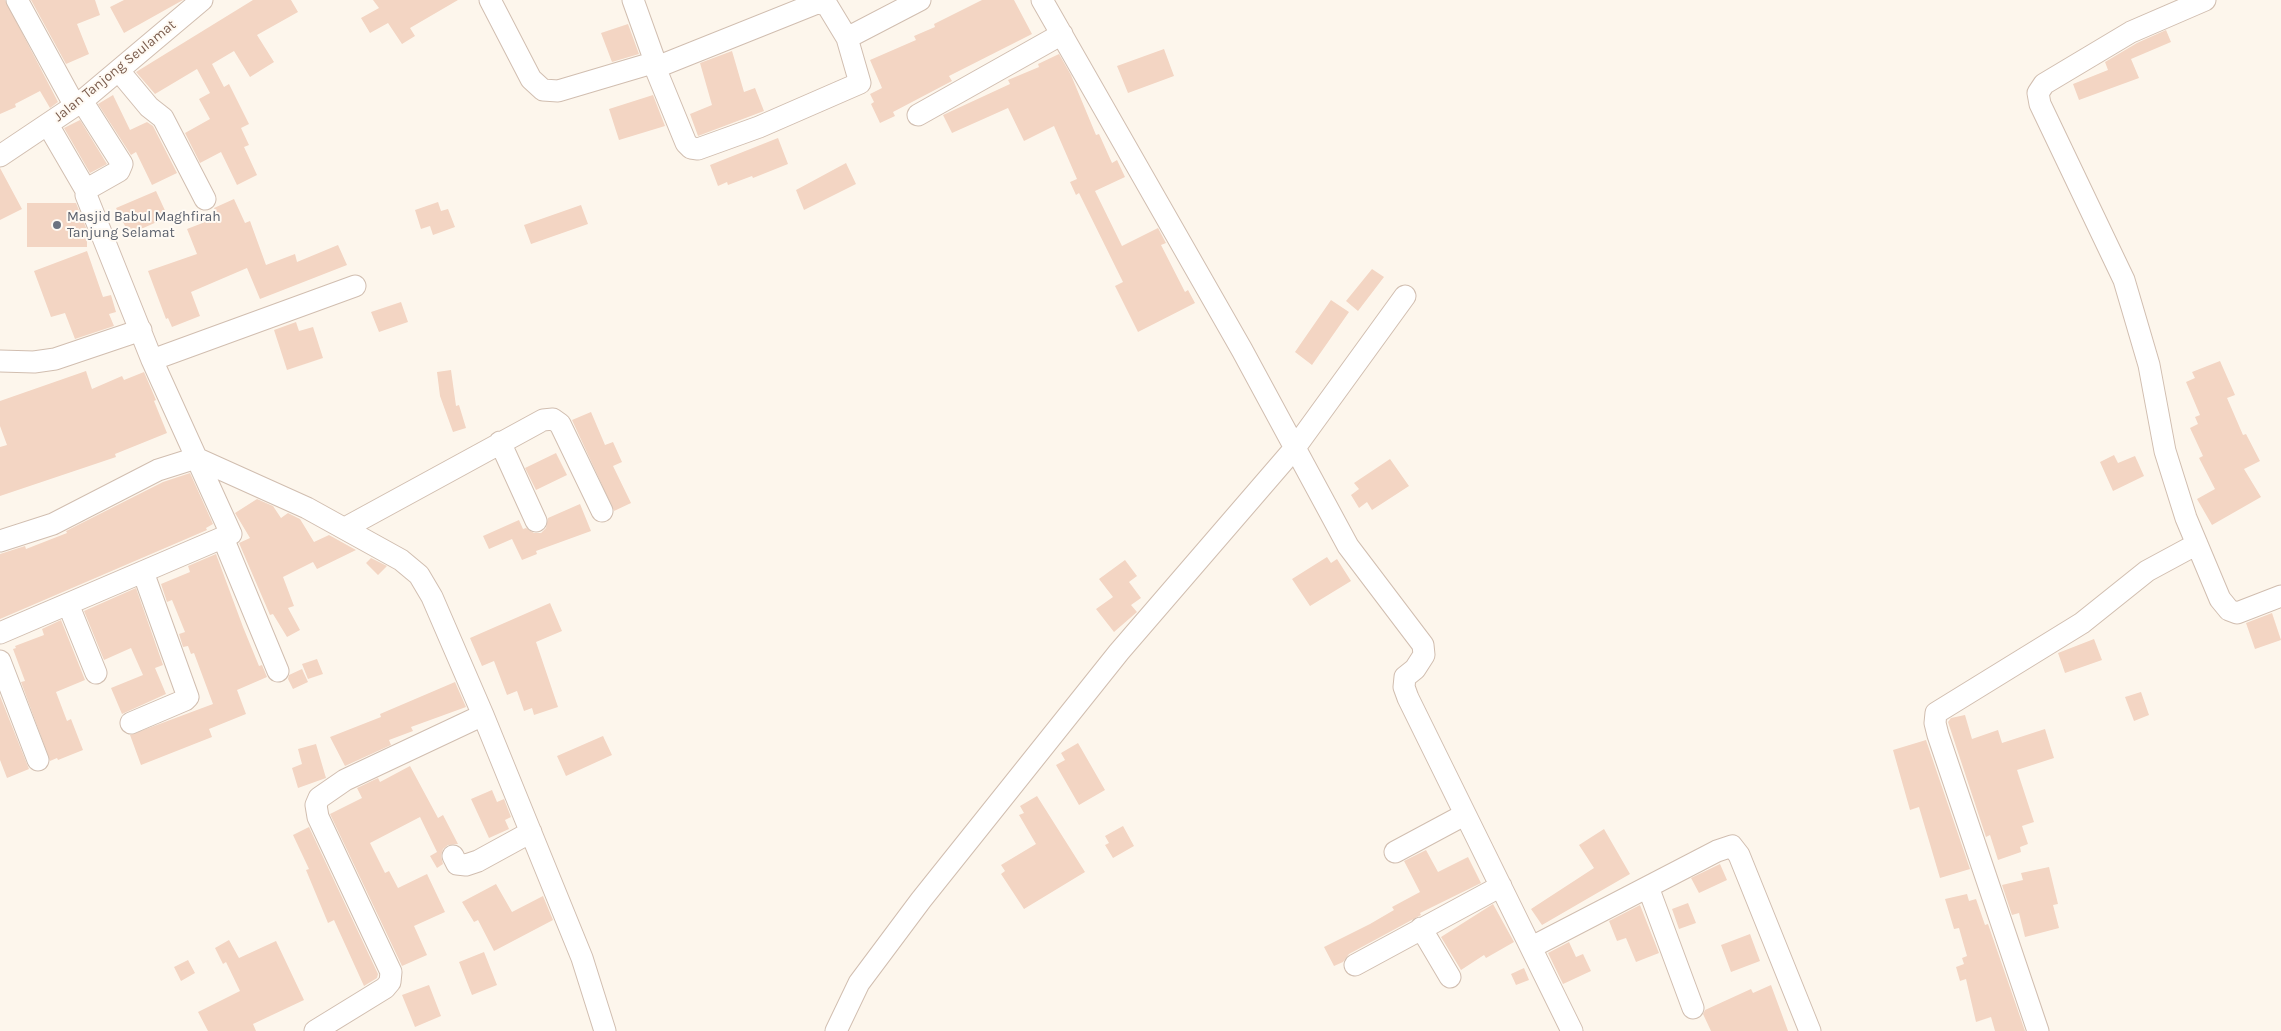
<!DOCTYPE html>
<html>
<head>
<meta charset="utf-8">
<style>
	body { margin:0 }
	canvas { display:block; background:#fdf6ec }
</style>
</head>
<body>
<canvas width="2281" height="1031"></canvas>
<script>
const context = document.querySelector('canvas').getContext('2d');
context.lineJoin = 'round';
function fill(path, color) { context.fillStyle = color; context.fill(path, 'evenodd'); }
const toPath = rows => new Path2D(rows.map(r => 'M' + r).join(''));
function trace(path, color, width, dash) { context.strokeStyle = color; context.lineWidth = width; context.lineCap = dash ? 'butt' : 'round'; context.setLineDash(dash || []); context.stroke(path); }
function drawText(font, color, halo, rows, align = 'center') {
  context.font = font + ' Karla,sans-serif'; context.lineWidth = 4; context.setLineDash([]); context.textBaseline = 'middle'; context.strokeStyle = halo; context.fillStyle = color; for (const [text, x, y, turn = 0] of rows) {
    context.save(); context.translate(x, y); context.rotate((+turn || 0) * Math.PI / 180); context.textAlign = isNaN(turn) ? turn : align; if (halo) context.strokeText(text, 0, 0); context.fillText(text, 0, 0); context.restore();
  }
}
const building = toPath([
	[0,0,5,0,58,102,50,108,40,91,15,104,16,107,0,114],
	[31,0,95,0,100,15,77,24,89,54,66,64],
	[124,0,183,0,124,33,110,7],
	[253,0,291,0,298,12,257,35,274,62,250,77,234,51,212,64,224,87,229,84,249,124,241,128,249,145,244,147,257,175,237,185,221,152,200,163,185,133,210,119,199,99,210,93,197,69,155,94,136,72],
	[373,0,458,0,410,28,415,36,402,44,388,23,370,33,361,18,379,8],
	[982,0,1014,0,1032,34,949,76,952,81,893,112,895,116,880,123,871,104,874,102,870,94,882,88,870,60,916,40,914,36,935,27,934,24],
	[628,24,639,54,612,62,601,33],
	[2166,30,2171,42,2131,59,2139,78,2079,100,2073,84,2108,70,2105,62,2137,43],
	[1164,49,1174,76,1128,93,1117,66],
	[732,51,744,92,755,88,764,111,698,136,690,114,712,105,700,63],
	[1059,54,1071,75,1096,135,1099,134,1112,163,1117,160,1125,177,1095,191,1122,246,1158,228,1166,243,1161,245,1185,292,1188,290,1195,303,1138,332,1115,286,1123,282,1079,193,1076,195,1070,182,1077,179,1054,126,1024,141,1008,108,952,133,943,115,1010,84,1008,80,1039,67,1038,64],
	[113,95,130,130,147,122,153,126,177,173,152,185,136,152,131,155,98,104],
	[653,95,665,126,619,140,609,109],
	[80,120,107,164,90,173,64,128],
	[778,138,788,164,753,178,752,176,728,185,727,182,718,186,710,165],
	[846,163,856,184,804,210,796,190],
	[0,168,22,209,0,220],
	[156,191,168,217,132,233,130,227,126,228,116,208],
	[234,199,245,223,250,221,266,265,295,254,297,262,338,245,347,265,260,299,247,268,191,292,200,316,172,327,168,318,166,319,148,271,197,254,187,229,218,217,214,208],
	[438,202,441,211,448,209,455,227,433,235,430,226,421,229,415,210],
	[27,203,76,203,87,230,87,247,27,247],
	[581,205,588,224,531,244,524,225],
	[87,251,103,297,111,295,116,312,109,314,114,326,75,339,65,313,51,317,34,271],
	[1372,269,1384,277,1358,311,1346,301],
	[1331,300,1349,312,1312,365,1295,352],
	[401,302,408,322,379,332,371,312],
	[296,322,299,331,313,327,323,358,287,370,274,330],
	[2220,361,2235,395,2227,398,2243,435,2246,434,2260,461,2244,469,2261,497,2212,525,2197,499,2215,489,2199,458,2203,456,2190,428,2198,424,2195,417,2200,415,2186,382,2195,378,2192,372],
	[451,370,456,406,459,405,466,428,453,432,440,396,437,372],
	[86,371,92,389,122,376,124,380,144,372,156,400,154,401,167,433,115,454,116,457,0,496,0,447,7,445,0,426,0,401],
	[591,412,605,445,613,442,622,462,613,466,631,503,614,511,572,420],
	[556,453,567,475,536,490,525,468],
	[2114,455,2118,463,2135,456,2144,476,2113,491,2100,462],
	[1390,459,1409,486,1372,510,1367,502,1359,508,1351,495,1359,489,1354,483],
	[190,473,213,524,206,528,207,530,0,619,0,554,25,546,26,549,67,533,66,531,163,482],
	[257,499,273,506,281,518,288,513,300,519,314,542,329,535,356,550,317,569,313,562,283,577,294,606,288,608,300,630,287,637,273,614,270,615,239,543,250,538,235,513],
	[580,504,591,531,536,551,537,554,522,560,512,539,489,549,483,536,519,520,523,529,526,528,534,533,541,533,546,528,548,518],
	[216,554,243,627,259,666,262,665,267,677,237,690,246,714,209,729,212,737,141,765,130,735,213,704,194,653,191,654,188,646,183,647,179,634,185,632,172,600,167,602,161,584,190,572,188,566],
	[1327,557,1331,563,1337,559,1351,581,1310,606,1292,579],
	[371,558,387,566,378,575,366,563],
	[1125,560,1137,576,1129,582,1141,598,1131,605,1137,612,1114,632,1096,609,1113,597,1099,579],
	[136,588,163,665,155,668,166,694,122,714,111,688,143,675,131,648,104,660,84,611],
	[550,603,562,631,536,642,558,707,534,715,532,708,524,711,517,691,507,695,494,661,482,666,470,638],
	[2272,613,2281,640,2255,649,2246,623],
	[61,620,85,680,56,692,67,721,71,719,83,750,58,760,57,758,50,761,21,682,25,681,13,649,16,648,15,646,44,635,42,629],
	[2094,639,2102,660,2065,673,2058,653],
	[317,659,323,674,308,679,302,664],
	[302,669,308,682,293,689,288,679,289,675],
	[455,682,466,707,411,727,413,731,389,740,391,745,345,766,330,737,381,717,380,714],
	[2141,692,2149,715,2134,721,2125,697],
	[0,696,29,769,7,778,0,760],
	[1965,715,1972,739,1998,730,2002,743,2045,729,2054,758,2017,770,2034,822,2022,826,2028,844,2020,847,2021,852,1998,860,1990,835,1986,837,1948,722,1951,718],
	[603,736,612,755,566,776,557,756],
	[1926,740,1970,869,1940,878,1919,807,1910,810,1893,750],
	[1078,743,1105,790,1079,805,1056,765,1065,760,1061,753],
	[316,744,326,778,298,788,292,768,302,764,298,749],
	[410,766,438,818,443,815,458,844,448,845,443,849,441,856,443,864,437,868,430,856,437,852,420,817,370,843,385,873,389,871,398,888,427,874,445,912,414,926,427,955,402,966,330,814,362,798,357,788,378,778,380,782],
	[492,790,497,802,504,799,511,817,505,820,509,829,489,838,471,799],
	[1037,796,1085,872,1024,909,1001,874,1005,871,1001,865,1036,844,1019,815,1024,813,1020,806],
	[1123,826,1134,846,1113,858,1105,845,1109,843,1105,836],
	[309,827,378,974,377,978,364,986,334,920,328,923,306,870,309,869,293,835],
	[1604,829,1630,874,1542,925,1531,909,1594,868,1579,845],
	[1426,850,1438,872,1468,857,1481,883,1420,913,1421,915,1349,954,1343,962,1334,966,1324,947,1370,924,1394,910,1392,907,1420,892,1404,861],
	[1720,864,1727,880,1699,893,1691,878],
	[2049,867,2058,904,2053,905,2059,928,2025,937,2019,913,2012,915,2002,885,2023,880,2021,873],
	[496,884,512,912,543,896,553,920,494,951,478,920,474,922,462,902],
	[1967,894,1969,901,1976,899,1985,925,1988,924,2025,1031,1995,1031,1991,1017,1976,1022,1966,979,1960,981,1956,967,1964,964,1962,958,1967,956,1959,928,1954,929,1945,899],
	[1688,903,1696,923,1679,929,1672,909],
	[1493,904,1514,942,1486,958,1484,955,1461,970,1441,937],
	[1640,905,1659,953,1636,962,1626,938,1617,941,1609,921],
	[1750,934,1760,961,1731,972,1721,945],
	[229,940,239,958,276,941,304,1000,253,1024,256,1031,208,1031,198,1012,240,991,226,962,223,964,215,948],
	[1569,942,1576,957,1583,954,1591,971,1563,984,1548,953],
	[484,952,497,985,472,995,459,962],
	[188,960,195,973,181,981,174,967],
	[1524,968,1529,980,1516,985,1511,974],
	[429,985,441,1016,415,1027,402,995],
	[1771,985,1788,1031,1711,1031,1703,1014,1705,1010,1751,989,1753,993]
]);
const minor = toPath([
	[17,0,75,106],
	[490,0,531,79,543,90,558,91,649,64,654,65,686,143,691,148,698,149,759,127,860,83,847,38,920,0],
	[633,0,657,67,817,3,827,5,847,38],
	[1042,0,1242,350,1348,546,1423,645,1424,655,1415,669,1405,677,1404,687,1408,698,1572,1031],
	[2205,0,2131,32,2044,84,2038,93,2040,104,2124,280,2149,365,2165,451,2186,518,2220,599,2229,610,2237,613,2281,596],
	[119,71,149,107,163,118,205,199],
	[918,115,1062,34],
	[48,125,87,192],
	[0,156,82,101,202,0],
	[152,360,355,286],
	[0,361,34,362,55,359,141,330],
	[500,442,536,521],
	[345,528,543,420,553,419,560,424,602,511],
	[223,538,278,671],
	[0,541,53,524,158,470,196,458,307,508,401,560,419,575,432,597,483,715,582,958,605,1031],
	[68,604,96,673],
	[0,633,231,534,152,360,86,195,89,188,119,171,122,164,82,101],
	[0,661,38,760],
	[131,723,185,700,188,697,143,572],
	[1395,852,1464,815],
	[453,856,457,864,466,865,478,861,531,832],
	[1648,887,1693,1008],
	[1421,928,1450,977],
	[1532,947,1717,851,1732,846,1739,855,1810,1031],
	[1355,965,1501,886],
	[315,1031,385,988,390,982,391,972,318,817,316,805,319,798,345,780,483,715],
	[836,1031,859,983,921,900,1119,652,1294,449,1405,296],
	[2038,1031,1938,735,1935,723,1936,713,2082,623,2147,571,2197,544]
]);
const markers = [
	[57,225,5,"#6b7280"]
];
const streetNames = [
	["Jalan Tanjong Seulamat",115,71,-39]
];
const worshipNames = [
	["Masjid Babul Maghfirah",67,217],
	["Tanjung Selamat",67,233]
];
fill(building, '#f3d5c3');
trace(minor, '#d1beb0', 23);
trace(minor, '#fff', 21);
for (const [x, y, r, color] of markers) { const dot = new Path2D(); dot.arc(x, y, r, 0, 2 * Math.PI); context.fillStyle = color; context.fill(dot); trace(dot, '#fffaf3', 2); }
drawText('14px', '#7a5c4d', '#fffaf3', streetNames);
drawText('14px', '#5b616d', '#fffaf3', worshipNames, 'left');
</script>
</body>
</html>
